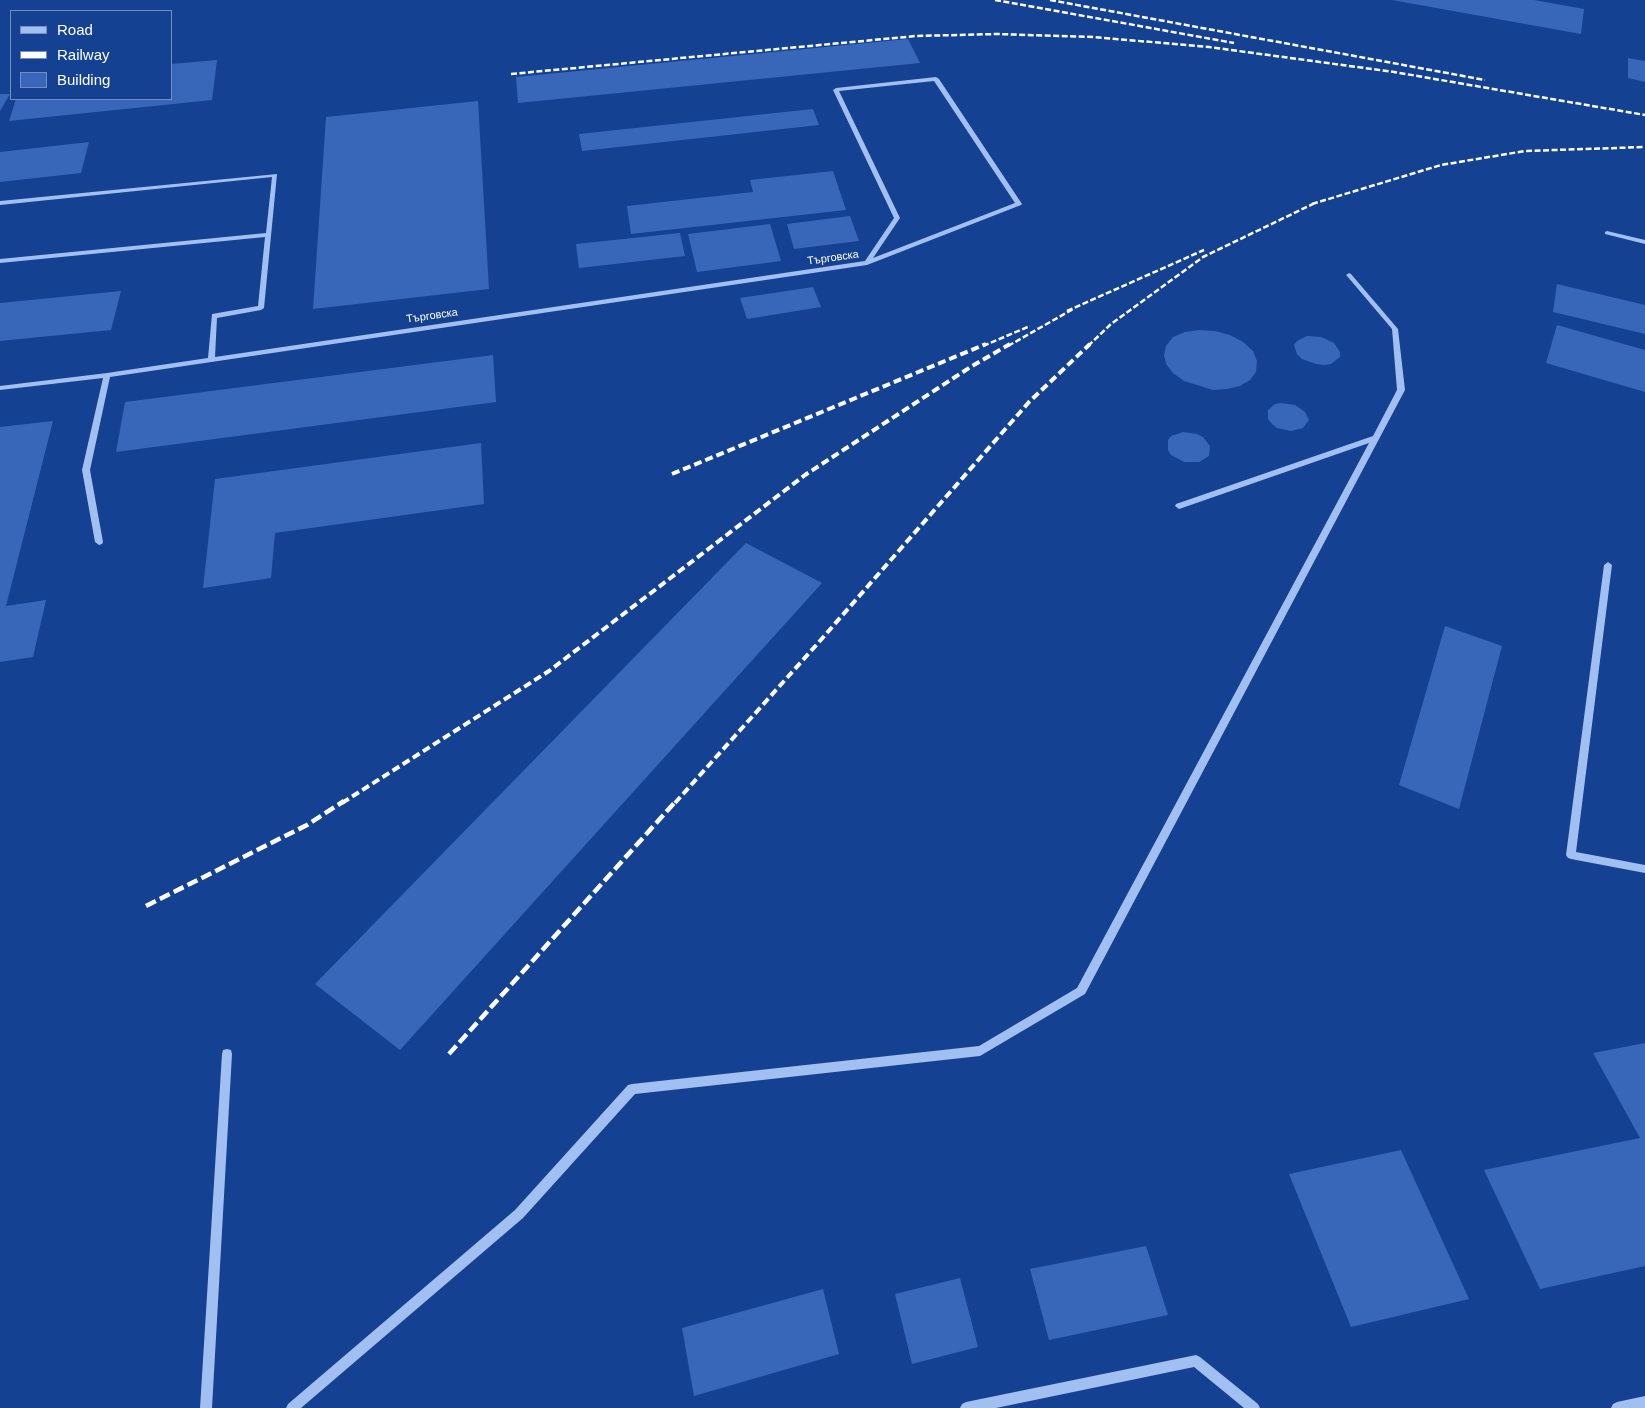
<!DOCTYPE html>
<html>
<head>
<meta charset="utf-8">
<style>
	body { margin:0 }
	#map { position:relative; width:1645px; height:1408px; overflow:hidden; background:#144192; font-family:Arial,sans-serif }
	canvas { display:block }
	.legend { position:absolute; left:10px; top:10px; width:162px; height:90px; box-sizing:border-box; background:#144192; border:1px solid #728dbe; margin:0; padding:6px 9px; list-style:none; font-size:15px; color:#fff }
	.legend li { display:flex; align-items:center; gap:10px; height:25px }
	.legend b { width:25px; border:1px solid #728dbe }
</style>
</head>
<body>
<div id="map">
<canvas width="1645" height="1408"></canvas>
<ul class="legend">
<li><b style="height:6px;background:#a2bff1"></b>Road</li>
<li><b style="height:6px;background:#fff"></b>Railway</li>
<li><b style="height:14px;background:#3867b9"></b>Building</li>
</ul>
</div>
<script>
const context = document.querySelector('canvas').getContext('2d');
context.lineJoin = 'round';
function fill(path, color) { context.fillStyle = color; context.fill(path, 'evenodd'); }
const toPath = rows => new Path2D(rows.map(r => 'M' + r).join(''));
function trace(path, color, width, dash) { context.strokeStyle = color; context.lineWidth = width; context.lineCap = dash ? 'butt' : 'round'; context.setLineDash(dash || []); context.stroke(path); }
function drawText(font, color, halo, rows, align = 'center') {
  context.font = font + ' Arial,sans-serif'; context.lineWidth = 4.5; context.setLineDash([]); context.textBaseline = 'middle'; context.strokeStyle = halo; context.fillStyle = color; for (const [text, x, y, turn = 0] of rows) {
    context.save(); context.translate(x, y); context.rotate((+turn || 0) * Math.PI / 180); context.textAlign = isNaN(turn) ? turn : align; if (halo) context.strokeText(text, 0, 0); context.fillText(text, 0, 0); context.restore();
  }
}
const building = toPath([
	[1392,0,1534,0,1584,9,1581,34],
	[908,39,920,63,518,103,516,77],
	[1628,58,1645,61,1645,82,1628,78],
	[217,60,212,100,9,121,16,99,171,99,171,64],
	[0,94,10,94,0,111],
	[478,101,489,289,313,309,326,117],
	[813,109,819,125,582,151,579,134],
	[89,142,81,173,0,182,0,152],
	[833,171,846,210,631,234,627,206,753,192,750,180],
	[850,216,859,241,794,249,787,224],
	[770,224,781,261,697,272,688,234],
	[680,233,685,256,579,268,576,244],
	[1557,284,1645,305,1645,334,1553,312],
	[813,287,821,307,747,319,740,298],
	[121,291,111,330,0,341,0,303],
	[1557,325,1645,350,1645,392,1546,363],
	[1199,330,1215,331,1230,335,1243,342,1253,351,1257,361,1256,372,1250,380,1240,386,1227,389,1213,390,1184,381,1173,373,1166,364,1164,355,1166,346,1173,337,1185,332],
	[1307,336,1321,337,1334,343,1340,352,1340,357,1331,364,1324,365,1316,364,1302,359,1297,354,1294,345,1297,341],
	[493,355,496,402,116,452,125,402],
	[1281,403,1295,405,1305,412,1309,420,1303,428,1291,431,1277,428,1272,424,1268,419,1268,410,1275,404],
	[53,421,6,606,46,600,33,657,0,662,0,427],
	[1183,432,1197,434,1203,437,1210,446,1209,456,1199,462,1184,462,1171,455,1168,450,1168,440,1171,436],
	[481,443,484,504,275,533,271,578,203,588,215,479],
	[746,543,822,583,400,1050,315,984],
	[1445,626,1502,646,1459,809,1399,785],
	[1645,1043,1645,1266,1540,1289,1484,1170,1640,1138,1593,1053],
	[1401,1150,1469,1299,1351,1327,1289,1174],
	[1146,1246,1168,1315,1049,1340,1030,1269],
	[960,1278,978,1347,912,1364,895,1294],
	[823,1289,839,1354,694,1396,682,1328]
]);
const minor = toPath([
	[936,77,939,79,1022,204,1021,205,867,265,110,377,90,470,103,542,102,544,99,545,95,542,82,470,103,378,0,390,0,386,107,373,208,358,212,314,258,306,265,237,0,263,0,259,266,233,272,177,0,205,0,201,277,174,264,308,261,310,217,318,215,357,865,261,894,218,833,90,836,88,936,77],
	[934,81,1015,203,873,258,900,218,839,91,934,81],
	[1607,231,1645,240,1645,244,1605,234,1605,232,1607,231],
	[1349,273,1351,274,1398,329,1405,390,1085,994,980,1056,635,1094,523,1218,301,1408,286,1408,288,1404,515,1210,628,1085,632,1084,979,1046,1077,988,1369,443,1182,508,1179,509,1175,506,1176,504,1373,436,1397,390,1392,329,1347,276,1346,275,1349,273],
	[1608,562,1612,565,1576,852,1645,865,1645,873,1571,859,1568,858,1566,855,1604,565,1608,562],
	[227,1049,231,1050,232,1054,212,1408,200,1408,222,1054,223,1050,227,1049],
	[1196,1355,1200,1357,1258,1404,1260,1408,1244,1408,1194,1367,996,1408,960,1408,962,1404,966,1402,1196,1355],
	[1645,1396,1645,1408,1611,1408,1613,1404,1617,1402,1645,1396]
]);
const railFar2 = toPath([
	[995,0,1234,43],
	[1050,0,1485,80],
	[511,74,916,36,997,34,1093,37,1209,47,1394,72,1645,115],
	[1312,204,1441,165,1525,151,1645,147],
	[1067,311,1204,250],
	[983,346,1030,326],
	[1008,346,1073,309],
	[1088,346,1111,324,1203,257,1317,202]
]);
const railFar1 = toPath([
	[672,474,986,344],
	[342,803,549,671,805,475,972,366,1010,344],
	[675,803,819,642,1029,402,1090,344]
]);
const rail = toPath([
	[146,906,307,825,344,801],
	[449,1054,676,801]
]);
const farStreetnames = [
	["Търговска",833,258,-8],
	["Търговска",432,316,-8]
];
fill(building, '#3867b9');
fill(minor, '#a2bff1');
trace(railFar2, '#fff', 2.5, [6, 2.5]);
trace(railFar1, '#fff', 4, [8, 4]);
trace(rail, '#fff', 4.5, [11, 4.5]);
drawText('11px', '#fff', '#144192', farStreetnames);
</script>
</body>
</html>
